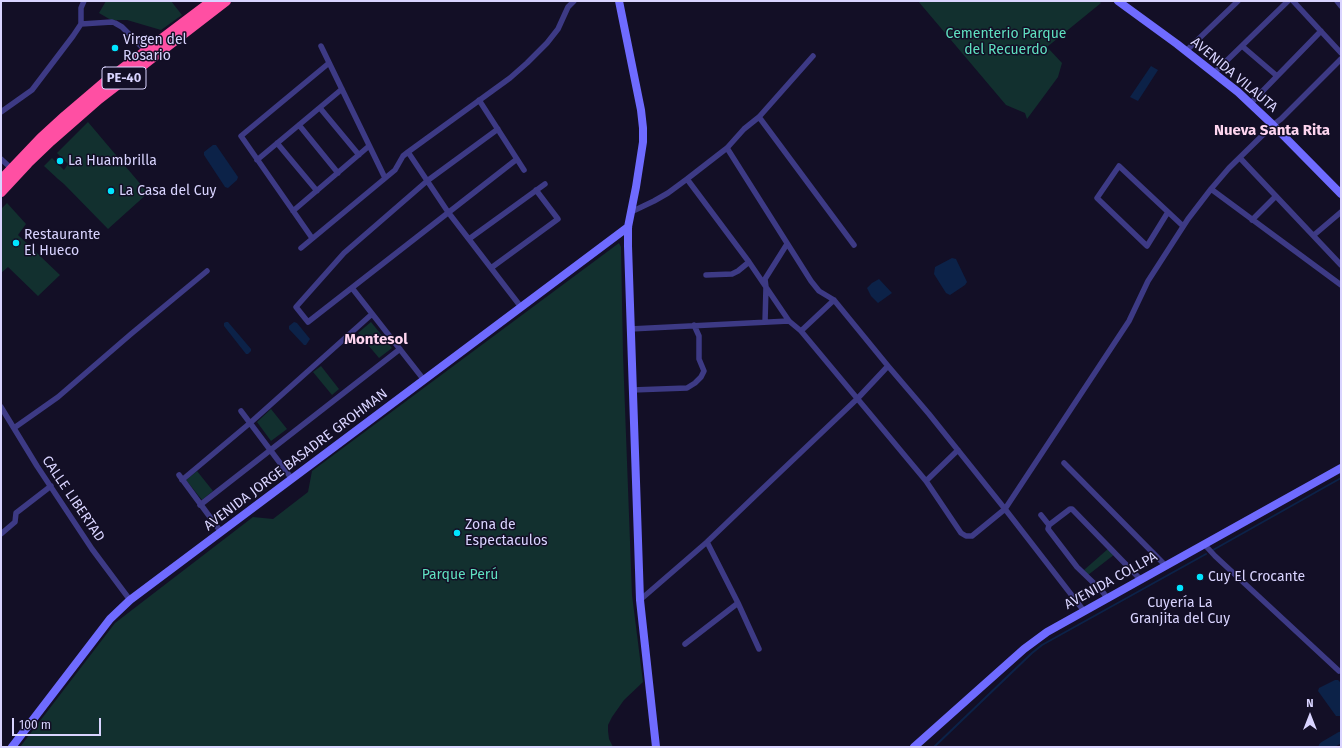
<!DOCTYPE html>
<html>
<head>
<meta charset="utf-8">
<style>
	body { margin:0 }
	#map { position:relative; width:1342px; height:748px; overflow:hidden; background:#130f26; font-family:"Fira Sans",sans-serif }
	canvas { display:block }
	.frame { position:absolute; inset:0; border:2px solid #d9d4ff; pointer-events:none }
	.north { position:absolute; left:1290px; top:696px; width:40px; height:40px; -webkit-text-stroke:3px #130f26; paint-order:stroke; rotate:0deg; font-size:11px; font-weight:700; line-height:16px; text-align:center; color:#d9d4ff }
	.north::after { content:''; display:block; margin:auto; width:14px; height:18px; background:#d9d4ff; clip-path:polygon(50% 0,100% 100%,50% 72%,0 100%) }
	.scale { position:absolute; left:12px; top:718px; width:89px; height:18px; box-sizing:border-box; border:2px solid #d9d4ff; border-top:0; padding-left:5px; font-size:12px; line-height:14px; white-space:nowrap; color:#d9d4ff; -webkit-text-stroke:3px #130f26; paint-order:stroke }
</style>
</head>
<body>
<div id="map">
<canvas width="1342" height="748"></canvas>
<div class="frame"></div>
<div class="north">N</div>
<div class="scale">100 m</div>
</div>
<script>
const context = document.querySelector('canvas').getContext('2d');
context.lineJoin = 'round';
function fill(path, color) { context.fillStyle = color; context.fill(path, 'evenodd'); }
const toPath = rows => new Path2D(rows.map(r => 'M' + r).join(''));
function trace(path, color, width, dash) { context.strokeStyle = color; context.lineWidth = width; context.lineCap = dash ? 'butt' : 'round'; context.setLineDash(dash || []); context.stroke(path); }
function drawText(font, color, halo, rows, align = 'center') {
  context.font = font + ' "Fira Sans",sans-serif'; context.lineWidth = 3; context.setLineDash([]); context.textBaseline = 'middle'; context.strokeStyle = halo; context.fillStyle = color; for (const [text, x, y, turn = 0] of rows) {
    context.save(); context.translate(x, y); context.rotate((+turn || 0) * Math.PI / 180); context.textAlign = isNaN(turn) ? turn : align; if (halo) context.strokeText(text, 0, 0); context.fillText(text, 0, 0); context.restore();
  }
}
const green = toPath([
	[106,1,171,1,182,15,161,30,127,20,111,20,99,13],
	[918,1,1099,1,1101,3,1047,47,1062,63,1058,77,1027,119,1025,113,1006,105],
	[88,122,148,193,108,229,64,184,58,179,44,166,52,158,64,170,68,164,57,153],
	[7,203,26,224,18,235,60,275,38,296,8,267,1,273,1,209],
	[619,243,621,247,623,355,632,595,643,682,624,700,612,717,608,725,608,731,609,739,613,747,20,747,115,623,253,517,273,519,308,492,312,471],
	[371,322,392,348,379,358,358,333],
	[321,366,339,389,332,395,313,372],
	[271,409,287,429,271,441,257,422],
	[197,471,213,491,202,500,186,480],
	[1109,548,1115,554,1088,575,1084,570]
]);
const water = toPath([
	[1151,66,1158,70,1138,101,1130,97],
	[213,145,216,145,238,177,237,180,228,188,225,187,204,155,204,152],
	[952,258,956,259,967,282,965,285,950,295,946,293,934,274,935,267],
	[879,279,892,293,878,303,871,296,867,288,872,283],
	[226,322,228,322,251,349,251,351,248,354,246,354,224,326,224,323],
	[294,322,297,323,310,339,306,345,304,345,289,329,289,326],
	[1335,680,1338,680,1341,683,1341,715,1340,716,1336,716,1318,691,1319,688]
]);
const stream = toPath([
	[1213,550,1341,478],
	[934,747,1032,653,1042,645,1206,554]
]);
const river = toPath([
	[1324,747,1341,737]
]);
const street = toPath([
	[1293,1,1341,53],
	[1337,1,1341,6],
	[81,24,112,22,115,23,122,27,146,51],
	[81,24,81,8,84,1],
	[321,46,385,178],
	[1242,46,1277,76],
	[1186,51,1238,1],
	[1214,73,1288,1],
	[479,100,524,170],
	[1250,104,1321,31],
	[320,108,359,155],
	[1,112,32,90,73,36,81,24],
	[759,117,854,245],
	[299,125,338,173],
	[498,129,427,181,344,253,296,307,308,322,517,159],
	[277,143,317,191],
	[727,148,811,281,819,291,834,300,888,366,929,414,1005,509,1084,611],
	[408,152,448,212,521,307],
	[1240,158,1341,265],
	[1,159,13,170],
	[257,160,342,89],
	[687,179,749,262,789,321,801,331,926,481,961,533,966,536,972,536,1005,509,1129,321,1148,281,1188,219,1211,189,1229,168,1273,125,1281,119,1341,59],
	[1211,189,1341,285],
	[293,211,369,146],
	[631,212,654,201,668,193,687,179,727,148,744,129,759,117,813,56],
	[1168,212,1147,246,1097,198,1119,166,1183,226],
	[1252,220,1276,196],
	[1314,235,1341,212],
	[312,238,241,136,329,63],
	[469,239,545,184],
	[301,248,395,170,403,156,408,152,510,78,527,63,547,43,558,29,568,7,574,1],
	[491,268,558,219,536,190],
	[706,275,732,274,738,271,749,262],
	[352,288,424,380],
	[765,322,766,287,765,279,787,244],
	[630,329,789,321],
	[801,331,834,300],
	[632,390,687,388,695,383,701,377,704,371,699,359,699,336,694,325],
	[1,407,37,466,92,549,130,600],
	[241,411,292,479],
	[14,428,58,397,131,334,207,271],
	[1064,463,1166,566],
	[179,475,221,532],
	[182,480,250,423,372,314],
	[926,481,958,450],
	[200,505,400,349],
	[1041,515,1049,525],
	[1,534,15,522,16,513,51,486],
	[707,542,738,603,759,649],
	[1204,544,1215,556,1339,671],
	[1108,599,1102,591,1077,567,1048,529,1049,525,1070,509,1072,509,1141,580],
	[640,600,707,542,756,495,858,398,888,366],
	[685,644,738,603]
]);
const secondary = toPath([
	[619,1,641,110,643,128,643,142,636,187,628,227,628,246,639,570,640,600,656,747],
	[1118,1,1177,44,1238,92,1273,125,1341,194],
	[12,747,110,619,130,600,628,227],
	[914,747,1024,649,1047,632,1341,468]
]);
const highway = toPath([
	[1,180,41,138,65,116,106,81,212,1],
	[1,192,28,163,51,141,99,99,226,1]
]);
const markers = [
	[115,48,4,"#00e5ff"],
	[60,161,4,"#00e5ff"],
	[111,191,4,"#00e5ff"],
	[16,243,4,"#00e5ff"],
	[457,533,4,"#00e5ff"],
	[1200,577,4,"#00e5ff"],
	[1180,588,4,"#00e5ff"]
];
const shields = [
	[124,78,44]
];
const shieldNames = [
	["PE-40",124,78]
];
const parkNames = [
	["Cementerio Parque",1006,34],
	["del Recuerdo",1006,50],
	["Parque Perú",460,575]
];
const poiNames = [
	["Virgen del",123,40],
	["Rosario",123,56],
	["La Huambrilla",68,161],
	["La Casa del Cuy",119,191],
	["Restaurante",24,235],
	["El Hueco",24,251],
	["Zona de",465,525],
	["Espectaculos",465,541],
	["Cuy El Crocante",1208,577],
	["Cuyería La",1180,603,"center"],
	["Granjita del Cuy",1180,619,"center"]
];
const streetNames = [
	["AVENIDA VILAUTA",1234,75,40],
	["AVENIDA JORGE BASADRE GROHMAN",296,460,-37],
	["CALLE LIBERTAD",73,499,56],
	["AVENIDA COLLPA",1111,581,-29]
];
const neighbourhoodNames = [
	["Nueva Santa Rita",1272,131],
	["Montesol",376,340]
];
fill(green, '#12302f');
fill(water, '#0c2248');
trace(stream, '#0c2248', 2);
trace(river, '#0c2248', 11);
trace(street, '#3d3a85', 5.5);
trace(secondary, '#6f6bff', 8);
trace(highway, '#ff4fa3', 10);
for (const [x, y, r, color] of markers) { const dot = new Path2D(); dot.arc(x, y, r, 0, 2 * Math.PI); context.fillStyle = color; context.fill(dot); trace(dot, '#130f26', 1.5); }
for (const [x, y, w] of shields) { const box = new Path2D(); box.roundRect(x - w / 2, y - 11, w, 22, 3); context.fillStyle = '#130f26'; context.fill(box); trace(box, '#d9d4ff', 1); }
drawText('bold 13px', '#d9d4ff', null, shieldNames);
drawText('14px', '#5fe0c0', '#130f26', parkNames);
drawText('14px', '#d9d4ff', '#130f26', poiNames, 'left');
drawText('14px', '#d9d4ff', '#130f26', streetNames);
drawText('bold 15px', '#ffd6f0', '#130f26', neighbourhoodNames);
</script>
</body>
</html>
